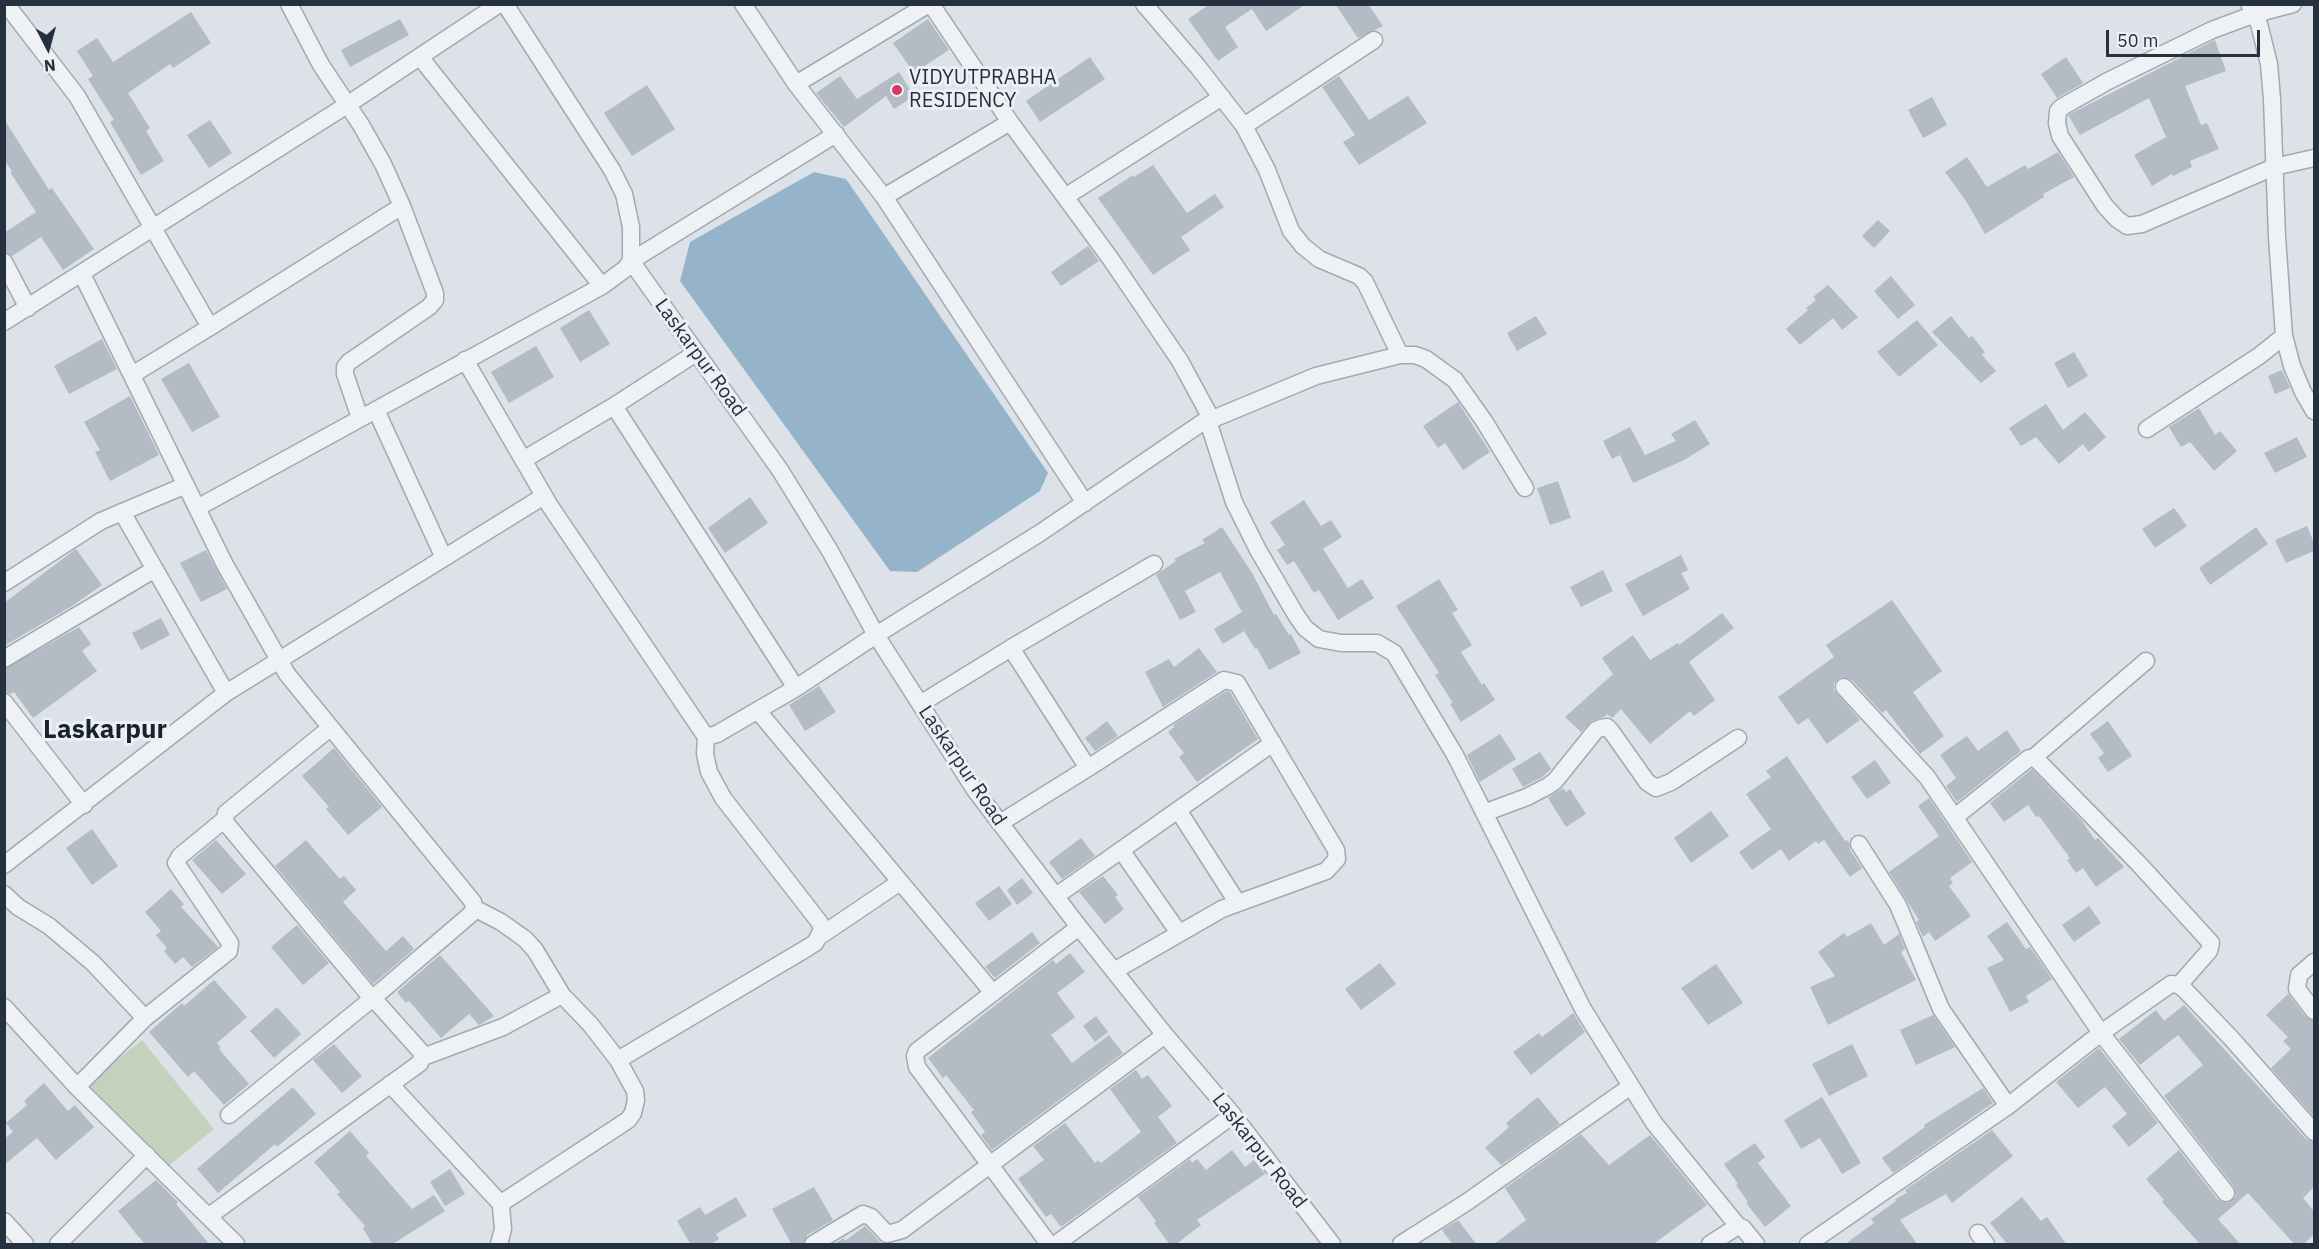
<!DOCTYPE html>
<html>
<head>
<meta charset="utf-8">
<style>
	body { margin:0 }
	#map { position:relative; width:2319px; height:1249px; overflow:hidden; background:#dce2e7; font-family:"IBM Plex Sans",sans-serif }
	canvas { display:block }
	.frame { position:absolute; inset:0; border:6px solid #25313e; pointer-events:none }
	.north { position:absolute; left:18px; top:18px; width:60px; height:60px; -webkit-text-stroke:4px #ecf0f5; paint-order:stroke; rotate:174deg; font-size:16px; font-weight:700; line-height:24px; text-align:center; color:#25313e }
	.north::after { content:''; display:block; margin:auto; width:21px; height:27px; background:#25313e; clip-path:polygon(50% 0,100% 100%,50% 72%,0 100%) }
	.scale { position:absolute; left:2106px; top:30px; width:154px; height:27px; box-sizing:border-box; border:3px solid #25313e; border-top:0; padding-left:8px; font-size:18px; line-height:21px; white-space:nowrap; color:#25313e; -webkit-text-stroke:4px #ecf0f5; paint-order:stroke }
</style>
</head>
<body>
<div id="map">
<canvas width="2319" height="1249"></canvas>
<div class="frame"></div>
<div class="north">N</div>
<div class="scale">50 m</div>
</div>
<script>
const context = document.querySelector('canvas').getContext('2d');
context.lineJoin = 'round';
function fill(path, color) { context.fillStyle = color; context.fill(path, 'evenodd'); }
const toPath = rows => new Path2D(rows.map(r => 'M' + r).join(''));
function trace(path, color, width, dash) { context.strokeStyle = color; context.lineWidth = width; context.lineCap = dash ? 'butt' : 'round'; context.setLineDash(dash || []); context.stroke(path); }
function drawText(font, color, halo, rows, align = 'center') {
  context.font = font + ' "IBM Plex Sans",sans-serif'; context.lineWidth = 6; context.setLineDash([]); context.textBaseline = 'middle'; context.strokeStyle = halo; context.fillStyle = color; for (const [text, x, y, turn = 0] of rows) {
    context.save(); context.translate(x, y); context.rotate((+turn || 0) * Math.PI / 180); context.textAlign = isNaN(turn) ? turn : align; if (halo) context.strokeText(text, 0, 0); context.fillText(text, 0, 0); context.restore();
  }
}
const green = toPath([
	[142,1040,214,1129,166,1168,84,1086]
]);
const water = toPath([
	[814,172,846,179,1048,473,1040,491,917,572,890,571,680,281,690,242]
]);
const building = toPath([
	[1210,4,1306,4,1266,31,1252,9,1225,27,1238,47,1218,61,1188,19],
	[1335,4,1368,4,1383,26,1358,38],
	[191,12,211,43,173,68,170,64,128,93,150,128,146,131,164,161,141,175,110,122,114,120,88,79,93,76,77,51,97,38,113,62],
	[400,19,409,35,350,67,341,50],
	[928,19,949,50,914,73,893,43],
	[2215,40,2226,71,2185,86,2201,125,2207,123,2219,149,2190,161,2192,167,2173,176,2172,174,2152,186,2134,155,2166,137,2149,98,2080,135,2068,115],
	[1090,57,1105,79,1040,122,1026,101],
	[2066,57,2083,83,2057,98,2041,74],
	[899,72,914,96,894,109,886,96,844,127,816,93,840,76,857,99],
	[1339,76,1369,120,1408,96,1427,123,1359,165,1343,142,1355,135,1322,87],
	[647,85,675,129,632,156,604,113],
	[1932,97,1947,125,1923,138,1908,110],
	[4,119,49,190,52,188,94,249,63,270,41,237,12,256,4,252,4,233,36,212,10,172,12,171,4,160],
	[210,120,232,153,209,168,187,135],
	[2058,152,2074,177,2043,194,2044,197,1985,234,1966,201,1945,172,1967,157,1987,187,2025,165,2028,169],
	[1153,165,1187,213,1215,194,1224,207,1181,237,1190,250,1153,275,1098,198,1133,175,1134,177],
	[1878,220,1890,231,1874,248,1862,236],
	[1088,246,1099,261,1061,286,1051,272],
	[1891,276,1915,305,1898,319,1874,291],
	[1828,285,1858,317,1842,330,1833,318,1800,345,1786,329,1808,310,1806,308,1816,300,1813,297],
	[589,310,610,344,580,362,560,328],
	[1536,316,1547,334,1517,351,1507,333],
	[1951,316,1969,338,1972,336,1985,352,1982,355,1996,371,1981,383,1932,332],
	[1917,320,1938,345,1899,377,1877,352],
	[102,339,117,369,69,394,54,366],
	[536,346,554,377,509,403,491,372],
	[2074,352,2088,376,2068,388,2054,363],
	[189,363,220,417,192,432,161,379],
	[2282,370,2290,388,2275,394,2268,376],
	[130,396,159,455,110,481,95,452,100,450,84,422],
	[1458,402,1490,452,1463,470,1445,443,1438,448,1423,426],
	[2046,404,2063,430,2085,412,2106,437,2089,452,2083,444,2059,464,2036,437,2021,446,2009,428],
	[2199,408,2215,435,2220,431,2237,451,2214,471,2190,442,2181,447,2169,427],
	[1695,420,1710,444,1684,460,1633,483,1620,455,1612,459,1603,441,1630,427,1645,455,1676,441,1671,434],
	[2297,437,2307,457,2275,473,2264,453],
	[1558,481,1571,518,1550,525,1537,488],
	[750,497,768,523,725,553,708,528],
	[1304,500,1321,526,1331,520,1342,537,1323,549,1348,588,1362,579,1374,598,1338,620,1319,590,1314,593,1294,561,1287,565,1277,550,1285,545,1270,522],
	[2174,508,2187,526,2155,548,2142,529],
	[2307,526,2314,543,2314,551,2286,563,2275,540],
	[1222,527,1252,573,1274,615,1276,614,1289,635,1291,634,1301,653,1269,670,1257,648,1255,649,1244,631,1223,644,1214,629,1242,612,1220,572,1185,591,1196,612,1180,620,1156,575,1176,561,1174,559,1205,543,1202,540],
	[2256,527,2268,544,2210,585,2199,568],
	[76,549,102,585,72,606,4,646,4,603],
	[206,550,227,589,201,602,180,563],
	[1681,555,1688,570,1681,573,1690,589,1643,616,1625,584],
	[1603,570,1613,591,1581,607,1570,587],
	[1439,579,1458,610,1452,613,1472,645,1461,652,1482,685,1484,683,1495,700,1461,722,1450,704,1453,703,1435,675,1439,673,1396,606],
	[1892,600,1942,671,1913,692,1944,736,1920,754,1886,710,1882,713,1852,680,1842,677,1834,683,1834,690,1860,720,1827,744,1808,718,1798,725,1778,697,1834,657,1826,645],
	[1722,613,1734,628,1689,662,1715,700,1694,716,1690,711,1650,744,1621,709,1612,718,1607,714,1604,717,1592,721,1581,732,1565,717,1613,674,1602,658,1633,635,1650,660,1678,643,1679,645],
	[161,618,170,635,141,650,132,633],
	[79,627,91,644,82,651,97,671,33,718,14,692,11,694,4,692,4,669],
	[1199,648,1217,672,1163,707,1145,672,1169,659,1174,667],
	[819,686,836,712,805,731,789,705],
	[1226,691,1230,692,1258,739,1197,782,1179,757,1184,753,1168,732,1174,727,1173,725],
	[1107,721,1118,736,1095,751,1085,738],
	[2108,721,2132,756,2108,772,2098,758,2104,753,2090,734],
	[2007,730,2021,751,1957,802,1946,786,1956,778,1940,755,1967,736,1978,751],
	[1500,734,1516,759,1480,782,1467,755],
	[334,748,382,807,348,835,326,809,329,807,302,776],
	[1540,752,1551,769,1542,777,1523,787,1512,769],
	[1787,756,1845,841,1847,840,1849,842,1850,850,1862,868,1850,877,1824,840,1818,844,1816,841,1789,861,1781,849,1752,870,1739,852,1771,829,1746,794,1771,777,1766,771],
	[1875,760,1891,783,1867,799,1851,777],
	[2032,769,2082,821,2095,840,2098,838,2124,867,2096,887,2083,868,2076,873,2067,860,2070,858,2039,816,2036,817,2028,805,2004,822,1990,803],
	[1563,788,1566,792,1570,789,1586,814,1566,827,1548,798],
	[1929,798,1972,862,1950,878,1953,883,1949,886,1971,916,1935,941,1929,932,1923,937,1916,922,1919,920,1889,872,1939,836,1918,806],
	[1711,811,1729,836,1691,863,1674,838],
	[92,829,118,866,92,885,66,848],
	[1081,838,1095,856,1062,879,1049,862],
	[216,840,246,874,222,894,192,860],
	[306,840,340,879,344,876,356,890,343,902,386,951,403,936,414,949,373,984,275,866],
	[1103,876,1118,895,1115,897,1124,909,1105,924,1079,892],
	[1022,878,1033,893,1017,905,1007,890],
	[999,886,1012,904,989,921,975,903],
	[171,889,184,904,181,907,218,947,192,967,183,957,175,964,164,951,167,948,156,935,161,931,145,912],
	[2089,906,2101,923,2074,942,2062,925],
	[2007,922,2026,949,2030,947,2052,979,2026,996,2029,1002,2010,1012,1987,968,2004,960,1987,936],
	[1871,923,1884,945,1899,934,1905,949,1901,952,1916,980,1828,1025,1810,987,1835,976,1818,952,1844,933,1847,937],
	[297,925,329,963,303,985,271,947],
	[1032,932,1040,943,995,978,985,967],
	[1070,953,1085,972,1057,993,1075,1017,1051,1035,1072,1063,1109,1035,1123,1053,992,1150,981,1135,985,1132,971,1112,974,1110,946,1075,943,1078,928,1058,1053,960,1056,964],
	[440,955,494,1016,479,1025,469,1014,441,1038,409,1001,406,1003,397,992],
	[1380,963,1396,984,1361,1010,1345,989],
	[1716,964,1743,1003,1708,1025,1681,988],
	[214,980,247,1017,217,1043,221,1048,219,1049,249,1084,224,1105,194,1071,188,1077,149,1032,182,1003,184,1006],
	[2288,994,2306,1017,2314,1021,2314,1117,2271,1068,2291,1049,2283,1041,2288,1037,2266,1015],
	[2184,1005,2306,1139,2314,1142,2314,1187,2303,1198,2314,1211,2314,1234,2303,1245,2295,1245,2248,1193,2218,1219,2241,1245,2201,1245,2162,1202,2164,1200,2146,1179,2179,1150,2218,1200,2228,1203,2236,1196,2234,1187,2164,1096,2203,1065,2178,1035,2140,1065,2119,1039,2156,1010,2164,1021],
	[277,1007,301,1034,274,1058,250,1031],
	[1573,1013,1585,1032,1531,1075,1513,1052,1539,1033,1542,1037],
	[1933,1015,1955,1047,1916,1065,1900,1030],
	[1096,1016,1108,1032,1095,1042,1083,1026],
	[334,1044,362,1076,342,1093,313,1060],
	[1852,1044,1868,1076,1829,1096,1812,1064],
	[2099,1048,2158,1123,2129,1147,2112,1126,2127,1114,2105,1087,2078,1108,2056,1082],
	[1136,1070,1142,1079,1148,1075,1172,1106,1158,1117,1177,1143,1061,1227,1051,1214,1046,1217,1018,1179,1044,1160,1033,1146,1065,1123,1095,1163,1098,1160,1101,1163,1141,1132,1110,1089],
	[44,1083,68,1111,75,1105,94,1127,56,1160,37,1138,4,1165,4,1139,13,1132,6,1123,27,1105,24,1101],
	[293,1087,316,1114,277,1147,275,1144,218,1193,197,1169],
	[1983,1088,1993,1103,1893,1173,1882,1158,1925,1127,1924,1125],
	[1538,1097,1560,1124,1501,1165,1485,1148,1509,1127,1506,1123],
	[1822,1097,1861,1163,1842,1174,1820,1138,1801,1149,1784,1120],
	[1992,1130,2013,1156,1952,1203,1946,1194,1900,1220,1918,1245,1844,1245,1874,1223,1871,1219,1896,1201,1895,1199,1907,1193,1905,1190],
	[350,1131,369,1153,366,1156,412,1209,434,1195,445,1211,391,1245,373,1245,363,1228,365,1226,337,1194,340,1192,314,1162],
	[1581,1134,1609,1165,1650,1135,1707,1205,1652,1245,1493,1245,1526,1220,1505,1188],
	[1755,1143,1765,1157,1758,1163,1791,1206,1765,1227,1746,1203,1748,1202,1736,1185,1738,1184,1724,1164],
	[1232,1150,1245,1167,1254,1160,1265,1174,1197,1220,1201,1225,1175,1245,1170,1245,1154,1223,1156,1221,1138,1197,1190,1159,1192,1163,1197,1159,1206,1170],
	[450,1169,465,1194,445,1206,430,1182],
	[156,1180,178,1202,176,1204,210,1245,146,1245,137,1235,118,1211],
	[814,1187,833,1220,807,1235,803,1245,792,1245,772,1209],
	[736,1197,747,1216,716,1234,719,1239,710,1245,691,1245,677,1221,700,1207,705,1215],
	[2022,1197,2041,1221,2047,1217,2067,1245,2008,1245,1990,1223],
	[1458,1220,1477,1245,1453,1245,1442,1230],
	[865,1226,883,1245,833,1245,844,1238,845,1241]
]);
const street = toPath([
	[6,4,77,96,210,327,402,206],
	[289,4,321,65,361,125,383,164,402,206,435,293,435,300,429,307,349,362,345,367,345,374,360,418],
	[743,4,796,84,884,197,1010,122],
	[931,4,1010,122,1110,258,1180,361,1212,420],
	[1144,4,1198,67,1244,126,1267,170,1291,231,1303,246,1319,259,1359,276,1365,282,1400,355],
	[2293,4,2255,14,2212,30,2108,81,2062,107,2058,111,2057,123,2060,136,2105,206,2117,219,2127,226,2142,224,2274,167,2314,158],
	[2250,6,2259,24,2269,64,2272,99,2277,237,2284,336,2292,366,2303,392,2314,411],
	[420,57,602,286],
	[796,84,929,4],
	[1244,126,1374,40],
	[836,134,631,261,780,470,830,551,876,635,975,790,1079,927,1165,1035,1233,1115,1332,1244],
	[884,197,1085,503],
	[1065,197,1222,97],
	[4,262,28,308],
	[82,274,224,563,287,674,473,902,474,908,471,914,373,998,370,996,225,822,226,813,330,728],
	[4,322,347,105,499,4],
	[696,353,614,406,796,688],
	[465,360,550,506,706,737,717,734,796,688,876,635,1040,533,1203,422,1208,421,1234,502,1258,550,1296,615,1305,628,1319,639,1341,643,1377,643,1394,653,1455,755,1583,1009,1654,1123,1738,1226],
	[132,375,210,327],
	[376,410,444,558],
	[1208,421,1316,376,1400,355,1415,355,1426,359,1455,380,1484,421,1525,488],
	[2147,429,2259,356,2284,336],
	[523,460,614,406],
	[197,508,602,286,625,269,631,261,631,227,624,194,612,170,505,4],
	[122,512,226,693],
	[4,583,101,521,186,485],
	[4,659,155,569],
	[1844,687,1927,777,2101,1033,2226,1193],
	[4,702,84,805],
	[920,704,1011,648],
	[758,711,993,993],
	[2033,758,2146,661],
	[1178,810,1237,902],
	[1484,813,1527,797,1548,786,1555,781,1596,730,1601,728,1607,727,1611,731,1647,782,1656,788,1671,782,1738,738],
	[1955,817,2029,758,2036,759,2139,864,2211,943,2209,951,2179,985],
	[1000,823,1088,768],
	[1859,844,1898,905,1941,1009,2008,1106],
	[1121,850,1179,933],
	[4,865,226,693,544,496],
	[4,894,18,907,49,926,93,963,145,1018],
	[1056,896,1273,743],
	[474,908,501,922,525,939,535,950,562,995],
	[820,936,900,882],
	[2314,962,2299,975,2297,989,2314,1011],
	[1114,971,1222,909,1326,871,1337,859,1336,850,1237,683,1224,680,1088,768,1011,648,1154,564],
	[4,1007,77,1087,236,1244],
	[423,1057,503,1027,562,995,590,1024,618,1060,635,1091,636,1100,633,1113,628,1120,503,1202,501,1207,503,1229,499,1244],
	[618,1060,802,951,815,943,822,930,820,923,723,798,709,772,705,754,706,737],
	[390,1084,501,1204],
	[77,1087,145,1018,229,951,230,943,176,863,180,856,225,819],
	[209,1216,420,1063,423,1054,373,998,229,1115],
	[4,1221,25,1244],
	[1978,1233,1986,1244],
	[58,1244,147,1155],
	[813,1244,863,1214,871,1217,887,1234,902,1230,1165,1035],
	[1049,1244,917,1067,915,1056,917,1051,1079,927],
	[1056,1244,1233,1115],
	[1401,1244,1467,1202,1631,1086],
	[1710,1244,1738,1226,1743,1228,1756,1244],
	[1808,1244,2008,1106,2101,1033,2171,984,2179,985,2185,990,2231,1038,2314,1132]
]);
const markers = [
	[897,90,6,"#d53960"]
];
const poiNames = [
	["VIDYUTPRABHA",909,78],
	["RESIDENCY",909,101]
];
const streetNames = [
	["Laskarpur Road",700,358,54],
	["Laskarpur Road",962,766,56],
	["Laskarpur Road",1259,1151,52]
];
const districtNames = [
	["Laskarpur",105,730]
];
fill(green, '#c4d2bd');
fill(water, '#95b4ca');
fill(building, '#b3bbc4');
trace(street, '#a1a9b1', 19);
trace(street, '#eff2f5', 16);
for (const [x, y, r, color] of markers) { const dot = new Path2D(); dot.arc(x, y, r, 0, 2 * Math.PI); context.fillStyle = color; context.fill(dot); trace(dot, '#ecf0f5', 2); }
drawText('20px', '#25313e', '#ecf0f5', poiNames, 'left');
drawText('20px', '#25313e', '#ecf0f5', streetNames);
drawText('bold 26px', '#18222f', '#ecf0f5', districtNames);
</script>
</body>
</html>
